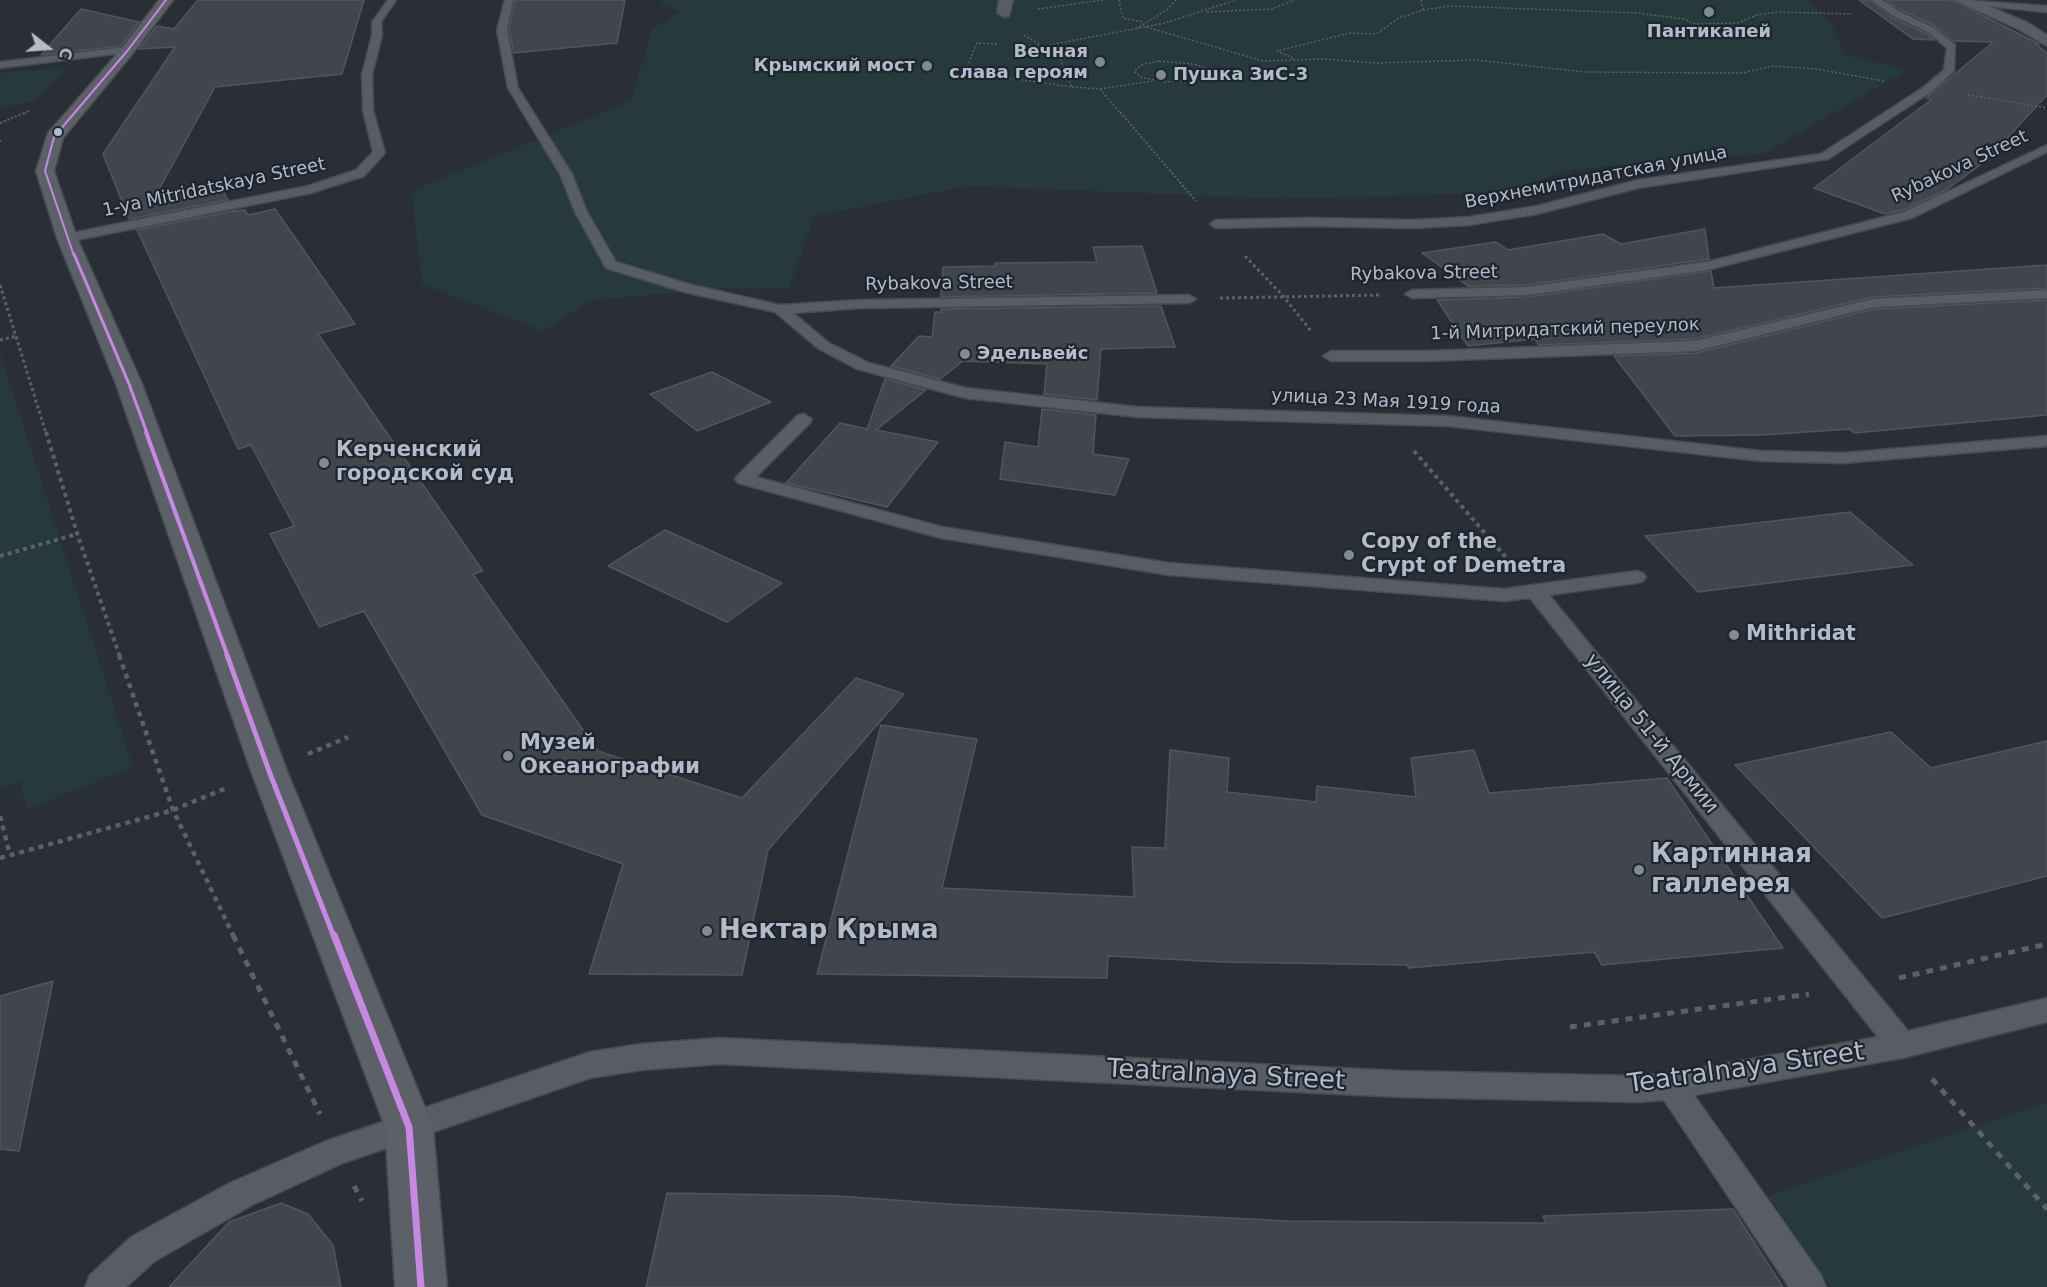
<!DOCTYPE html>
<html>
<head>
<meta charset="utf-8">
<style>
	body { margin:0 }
	#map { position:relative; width:2047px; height:1287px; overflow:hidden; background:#292f35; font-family:"DejaVu Sans",sans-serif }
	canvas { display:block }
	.north { position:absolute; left:18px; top:18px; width:60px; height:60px; -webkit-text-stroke:4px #1c2530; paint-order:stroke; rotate:107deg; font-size:16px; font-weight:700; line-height:24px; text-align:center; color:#b2bbc7 }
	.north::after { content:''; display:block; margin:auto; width:21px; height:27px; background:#b2bbc7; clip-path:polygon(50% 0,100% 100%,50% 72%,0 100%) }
</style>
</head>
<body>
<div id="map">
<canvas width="2047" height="1287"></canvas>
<div class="north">С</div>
</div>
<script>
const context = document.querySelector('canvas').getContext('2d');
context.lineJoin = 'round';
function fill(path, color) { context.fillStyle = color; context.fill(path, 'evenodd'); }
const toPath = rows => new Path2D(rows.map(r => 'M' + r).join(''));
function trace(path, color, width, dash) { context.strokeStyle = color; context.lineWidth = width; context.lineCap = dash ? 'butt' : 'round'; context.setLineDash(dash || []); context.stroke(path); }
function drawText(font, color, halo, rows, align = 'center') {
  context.font = font + ' "DejaVu Sans",sans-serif'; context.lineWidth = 4.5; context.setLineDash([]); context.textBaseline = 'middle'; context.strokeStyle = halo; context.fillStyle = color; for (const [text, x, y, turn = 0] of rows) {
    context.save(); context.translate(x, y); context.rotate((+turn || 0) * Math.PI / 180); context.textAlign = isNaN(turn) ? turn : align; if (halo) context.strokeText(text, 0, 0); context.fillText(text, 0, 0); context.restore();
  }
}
const green = toPath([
	[664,0,1807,0,1833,27,1845,55,1907,70,1764,154,1577,169,1494,193,1287,199,969,186,814,216,789,289,731,288,593,300,543,331,422,284,411,191,631,101,652,29,681,11,659,3],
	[68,67,35,101,0,108,0,73],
	[0,352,133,767,28,809,19,781,0,788],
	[2047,1103,2047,1287,1831,1287,1768,1196]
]);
const building = toPath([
	[198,0,364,0,342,74,215,87,156,195,218,183,228,200,129,219,103,154,175,47,139,49,157,26,174,29,198,0],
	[515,0,625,0,617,43,514,53,509,30,515,0],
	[1859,0,1870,0,1891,17,1927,34,1934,40,1913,39,1859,0],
	[1886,0,1952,0,2039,44,2036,44,2047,53,2047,95,1987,160,1946,190,1903,210,1885,214,1814,188,1932,99,1926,98,1993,42,1953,41,1935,26,1899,9,1886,0],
	[81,9,139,22,121,46,41,55,81,9],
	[275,209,355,324,318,334,483,571,473,574,598,751,742,798,856,678,904,694,768,850,742,975,589,974,623,864,482,815,364,611,319,627,270,534,294,526,251,445,238,449,137,230,234,211,245,210,248,215,275,209],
	[1705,229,1709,259,1527,285,1468,286,1422,253,1496,242,1508,250,1603,234,1621,244,1705,229],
	[1142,246,1157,293,941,297,943,267,995,266,995,263,1097,262,1093,247,1142,246],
	[2047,265,2047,288,1873,297,1695,339,1539,345,1535,339,1468,346,1437,300,1527,297,1711,271,1714,288,2047,265],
	[2047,300,2047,415,1854,433,1850,429,1762,435,1675,436,1614,356,1696,353,1874,309,2047,300],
	[1161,306,1175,347,1101,349,1097,400,1044,394,1047,364,963,361,940,379,891,366,919,336,932,337,935,312,941,312,941,309,1161,306],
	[712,372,771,402,697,431,650,394,712,372],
	[885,379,926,390,876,430,938,442,887,507,786,483,840,423,867,429,885,379],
	[1042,409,1096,415,1093,454,1129,459,1115,495,1000,479,1005,442,1038,447,1042,409],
	[1850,512,1913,565,1698,592,1645,536,1850,512],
	[665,530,782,583,727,622,608,566,665,530],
	[881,725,977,739,942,888,1134,897,1132,847,1165,848,1170,750,1229,758,1227,792,1316,802,1317,786,1416,797,1411,758,1474,750,1489,793,1667,778,1783,948,1602,965,1594,952,1408,968,1408,965,1222,962,1108,956,1107,978,817,974,881,725],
	[1891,732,1931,768,2047,741,2047,876,1882,918,1735,765,1891,732],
	[53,981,19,1151,0,1149,0,996,53,981],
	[667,1193,838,1196,949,1204,1290,1221,1546,1223,1543,1216,1733,1209,1783,1287,646,1287,667,1193],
	[281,1203,308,1214,333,1245,341,1287,169,1287,229,1222,281,1203]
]);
const pathFar5 = toPath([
	[1119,0,1123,18,1144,22],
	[1421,0,1423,10],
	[1038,9,1103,0],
	[1207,12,1272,9,1294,0],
	[1146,27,1263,61,1324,59,1375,63,1476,60,1585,72,1743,73,1772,66,1816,69,1884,81],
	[1136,29,1168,9,1176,0],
	[997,44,977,43,965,72,1072,87,1059,56,1022,34],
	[1013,45,1044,46,1165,23,1236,0],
	[1293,58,1277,51,1350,33,1376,34,1399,18,1423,10,1450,6,1637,13,1684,19,1696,24,1737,23,1757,15,1777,12,1852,14],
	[1159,61,1194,64,1205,68,1207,74,1192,81,1164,82,1140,77,1134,71,1143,64,1159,61],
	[1072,87,1100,89,1121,114],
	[1100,89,1152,81],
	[1968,95,2047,108],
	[24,114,30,110]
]);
const pathFar4 = toPath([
	[1120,112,1196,201],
	[0,123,27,112],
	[0,140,0,144]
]);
const pathFar3 = toPath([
	[1245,256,1284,297,1311,331],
	[0,285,46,433],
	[1220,298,1381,295],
	[0,340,17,336]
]);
const pathFar2 = toPath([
	[46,432,77,533,120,657],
	[1414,451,1509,561],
	[0,556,77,534]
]);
const pathFar1 = toPath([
	[119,655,173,810,234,937],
	[308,754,348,737],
	[0,816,10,855],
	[0,858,173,810,229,787]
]);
const path = toPath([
	[233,935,320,1114],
	[1899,978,2047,944],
	[1570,1027,1809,994],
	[1932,1079,2047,1209],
	[354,1186,362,1201]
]);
const lane = toPath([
	[388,0,396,0,381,22,382,35,372,75,373,110,385,153,364,176,311,193,67,242,62,241,60,238,67,234,308,186,356,170,373,152,363,110,362,75,372,35,372,22,388,0],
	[505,0,513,0,507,30,518,88,572,174,587,212,616,262,692,285,780,305,860,300,1189,295,1196,299,1189,303,860,308,793,313,829,343,869,363,966,388,1137,407,1448,416,1761,451,1843,453,2047,436,2047,446,1843,463,1761,461,1448,426,1137,417,965,398,857,369,819,349,775,312,684,292,606,268,575,212,560,174,508,88,497,30,505,0],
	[1872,0,1882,0,1898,11,1934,28,1955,45,1954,71,1932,91,1828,159,1638,188,1537,214,1469,225,1413,228,1308,226,1216,228,1210,224,1216,220,1308,218,1413,220,1469,217,1537,206,1638,180,1821,154,1924,87,1944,70,1947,48,1928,32,1892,15,1872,0],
	[1961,0,2047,6,2047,12,1965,4,1961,0],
	[128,47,133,50,131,52,0,68,0,62,128,47],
	[2047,145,2047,152,1912,218,1707,270,1527,295,1412,298,1405,294,1412,290,1527,287,1707,262,1904,212,2047,145],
	[2047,290,2047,298,1874,307,1695,351,1428,361,1331,361,1323,356,1331,351,1428,351,1695,341,1874,299,2047,290],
	[804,414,812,419,810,423,756,477,942,527,1169,563,1504,589,1636,571,1643,573,1646,577,1643,581,1636,583,1549,595,1908,1031,2047,998,2047,1022,1902,1058,1694,1095,1821,1275,1826,1287,1789,1287,1664,1100,1640,1102,1401,1097,720,1064,641,1070,590,1078,343,1163,252,1205,155,1261,126,1287,85,1287,90,1275,131,1237,230,1183,326,1141,590,1052,641,1044,720,1038,1401,1071,1640,1076,1671,1073,1878,1037,1530,598,1504,601,1169,575,941,538,738,483,735,479,738,475,798,415,804,414]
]);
const street = toPath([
	[999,0,1013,0,1009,16,1004,17,997,13,999,0],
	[1954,0,1974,0,2028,23,2047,35,2047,46,2018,29,1954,0]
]);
const secondary = toPath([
	[159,0,173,0,133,53,63,138,54,171,77,238,142,384,287,771,433,1127,447,1287,395,1287,385,1127,251,771,116,384,57,238,36,171,48,133,123,47,159,0]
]);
const bus1Far4 = toPath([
	[74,256,45,171,54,137,128,50,166,0]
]);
const bus1Far3 = toPath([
	[74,254,129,384,147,433]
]);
const bus1Far2 = toPath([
	[146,432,228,657]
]);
const bus1Far1 = toPath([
	[227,655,269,771,334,937]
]);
const bus1 = toPath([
	[334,935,409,1127,421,1287]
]);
const markers = [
	[1709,12,6,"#828a94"],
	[1100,62,6,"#828a94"],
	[927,66,6,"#828a94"],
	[1161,75,6,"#828a94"],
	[58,132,5,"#b2bbc7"],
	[965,354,6,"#828a94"],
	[324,463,6,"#828a94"],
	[1349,555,6,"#828a94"],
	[1734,635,6,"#828a94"],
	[508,756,6,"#828a94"],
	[1639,870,6,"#828a94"],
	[707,931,6,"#828a94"]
];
const farPoinames = [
	["Пантикапей",1709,32,"center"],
	["Вечная",1088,52],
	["слава героям",1088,73],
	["Крымский мост",915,66],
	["Пушка ЗиС-3",1173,75,"left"],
	["Эдельвейс",977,354,"left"]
];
const farStreetnames = [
	["Rybakova Street",1960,167,-25],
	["Верхнемитридатская улица",1596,178,-11],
	["1-ya Mitridatskaya Street",214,188,-12],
	["Rybakova Street",1424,274,-1],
	["Rybakova Street",939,284,-1],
	["1-й Митридатский переулок",1565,330,-2],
	["улица 23 Мая 1919 года",1386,402,3]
];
const poiNames = [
	["Керченский",336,451],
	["городской суд",336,475],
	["Copy of the",1361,543],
	["Crypt of Demetra",1361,567],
	["Mithridat",1746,635],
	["Музей",520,744],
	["Океанографии",520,768]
];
const streetNames = [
	["улица 51-й Армии",1651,734,51]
];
const nearPoinames = [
	["Картинная",1651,855],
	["галлерея",1651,885],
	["Нектар Крыма",719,931]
];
const nearStreetnames = [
	["Teatralnaya Street",1746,1069,-8],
	["Teatralnaya Street",1226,1076,3]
];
fill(green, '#26393b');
fill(building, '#41464c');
trace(building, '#51565d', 1.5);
trace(lane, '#474b50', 3);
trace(street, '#474b50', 3);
trace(secondary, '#474b50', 3);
trace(pathFar5, '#5c6167', 1.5, [2, 2]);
trace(pathFar4, '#5c6167', 2, [2, 2]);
trace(pathFar3, '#5c6167', 3, [3, 3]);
trace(pathFar2, '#5c6167', 4, [4, 4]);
trace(pathFar1, '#5c6167', 4.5, [5, 5]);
trace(path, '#5c6167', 5, [7, 7]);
fill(lane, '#585d63');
fill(street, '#585d63');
fill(secondary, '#5c6168');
trace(bus1Far4, '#c787e3', 2);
trace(bus1Far3, '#c787e3', 3);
trace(bus1Far2, '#c787e3', 4);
trace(bus1Far1, '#c787e3', 5);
trace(bus1, '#c787e3', 7);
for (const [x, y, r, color] of markers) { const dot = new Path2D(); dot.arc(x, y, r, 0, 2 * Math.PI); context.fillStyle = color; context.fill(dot); trace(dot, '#1c2530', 2); }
drawText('bold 18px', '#b2bbc7', '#1c2530', farPoinames, 'right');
drawText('18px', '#b2bbc7', '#1c2530', farStreetnames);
drawText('bold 21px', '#b2bbc7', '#1c2530', poiNames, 'left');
drawText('21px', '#b2bbc7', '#1c2530', streetNames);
drawText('bold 26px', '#b2bbc7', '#1c2530', nearPoinames, 'left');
drawText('26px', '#b2bbc7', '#1c2530', nearStreetnames);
</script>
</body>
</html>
